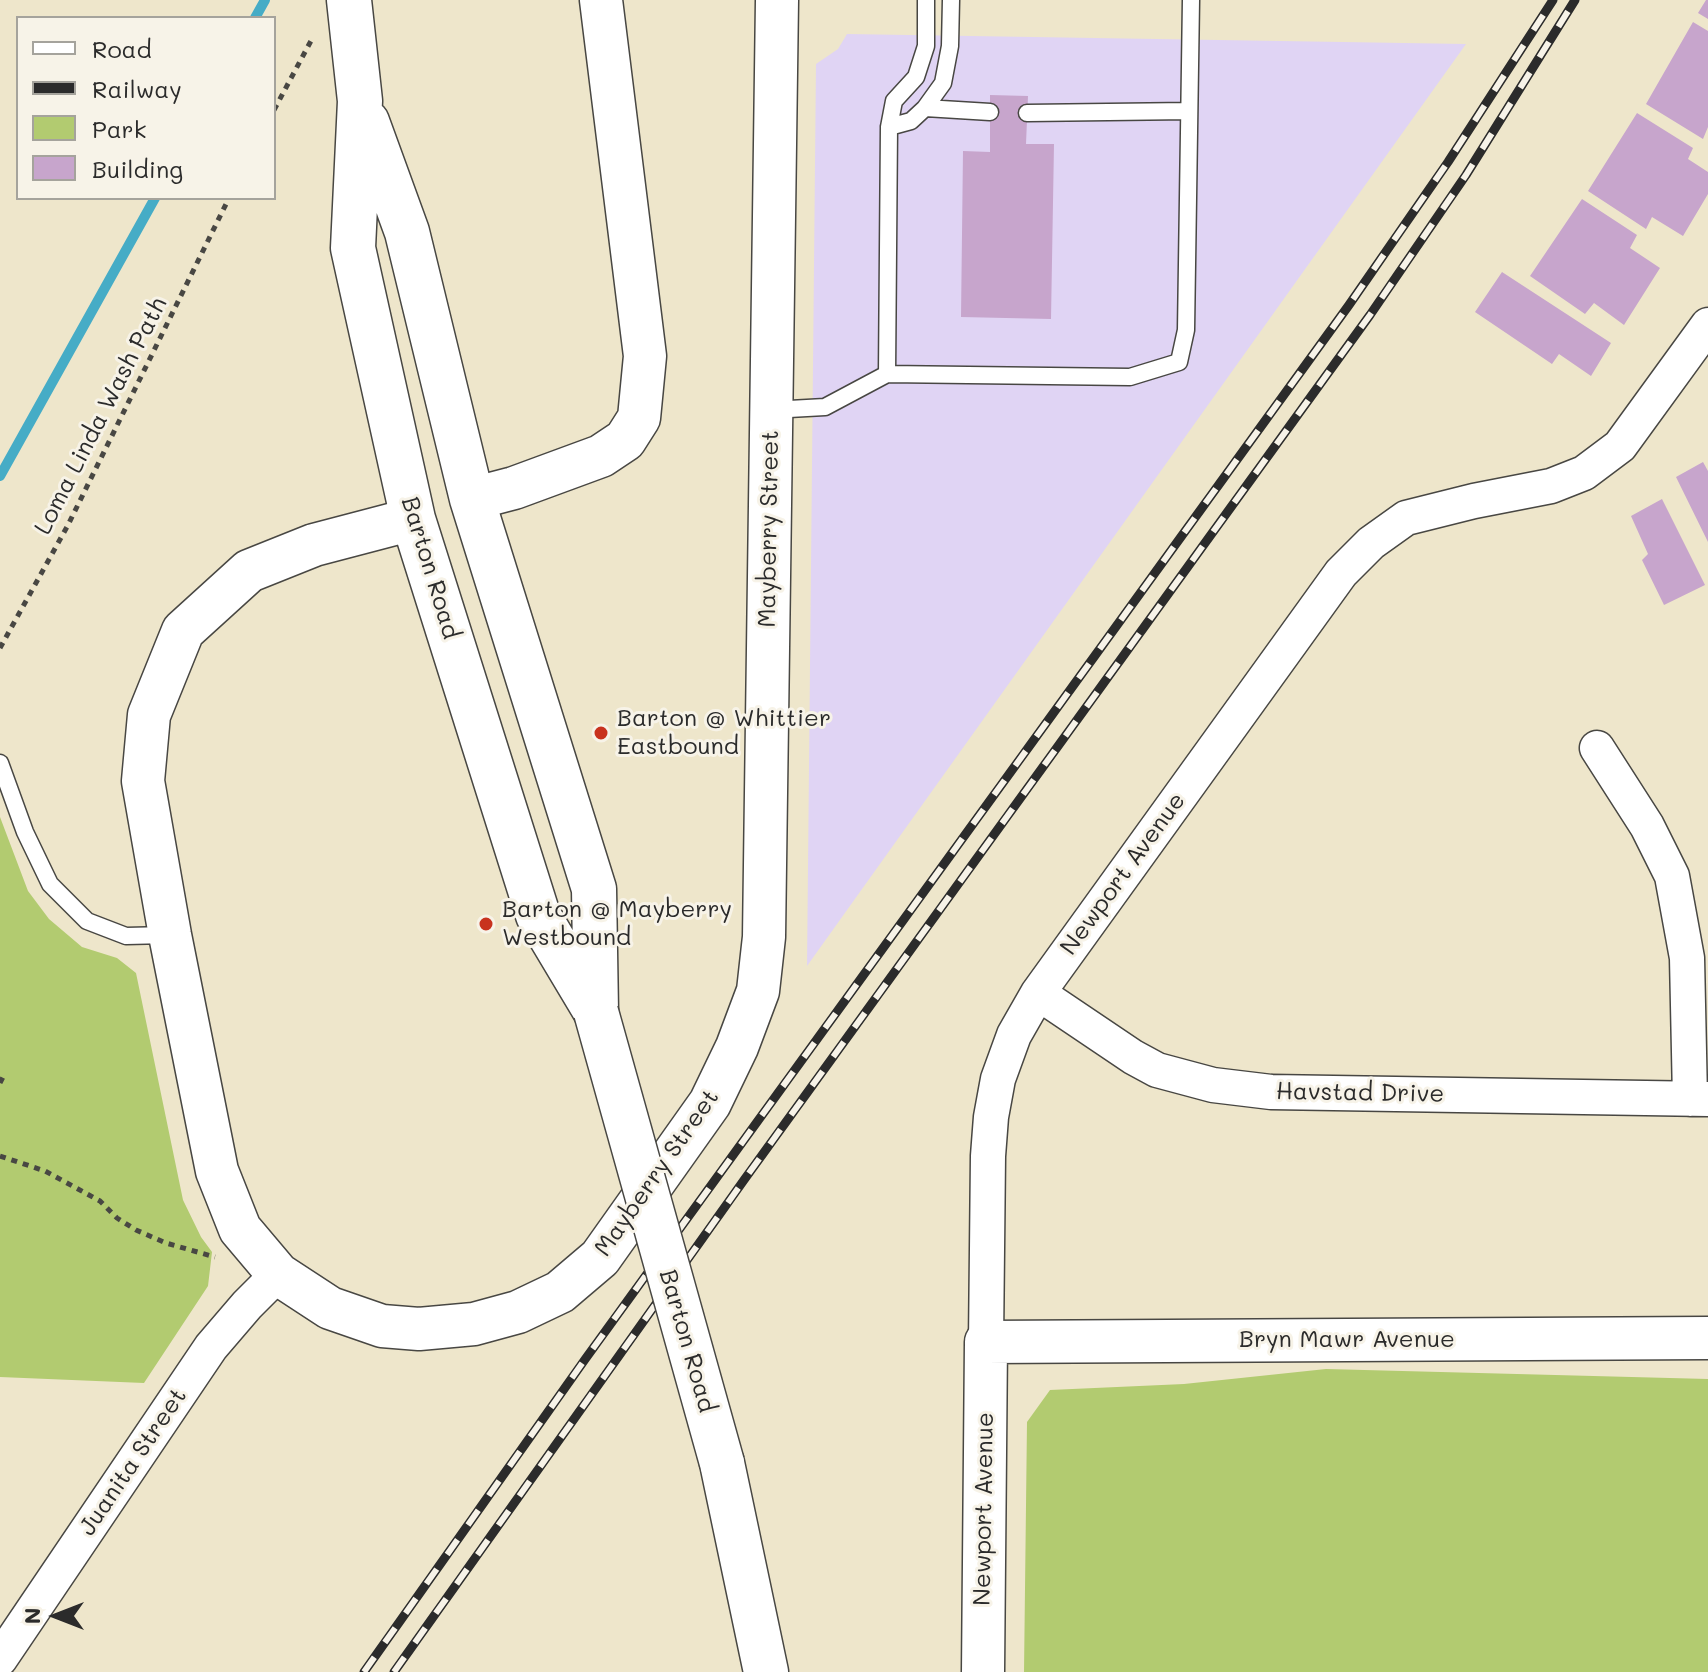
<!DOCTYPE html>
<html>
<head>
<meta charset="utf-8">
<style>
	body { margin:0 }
	#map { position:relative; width:1708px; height:1672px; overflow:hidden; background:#eee6cb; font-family:Mali,sans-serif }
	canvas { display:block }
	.legend { position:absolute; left:16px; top:16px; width:260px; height:184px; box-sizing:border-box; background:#f7f3e8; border:2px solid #a5a39c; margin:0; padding:10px 14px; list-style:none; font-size:24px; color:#2b2b2b }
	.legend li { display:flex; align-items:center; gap:16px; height:40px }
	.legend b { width:40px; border:2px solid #a5a39c }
	.north { position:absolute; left:16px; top:1576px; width:80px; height:80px; -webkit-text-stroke:6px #f7f3e8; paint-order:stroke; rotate:270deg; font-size:22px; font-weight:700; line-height:32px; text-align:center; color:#2b2b2b }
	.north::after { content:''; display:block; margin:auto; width:28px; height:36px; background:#2b2b2b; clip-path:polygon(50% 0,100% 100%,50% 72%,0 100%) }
</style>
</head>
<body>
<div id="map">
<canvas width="1708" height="1672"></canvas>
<ul class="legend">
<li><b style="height:10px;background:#fff"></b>Road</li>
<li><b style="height:10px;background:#2b2b2b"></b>Railway</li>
<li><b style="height:22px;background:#b2cb70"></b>Park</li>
<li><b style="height:22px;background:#c7a5cc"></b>Building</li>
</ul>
<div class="north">N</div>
</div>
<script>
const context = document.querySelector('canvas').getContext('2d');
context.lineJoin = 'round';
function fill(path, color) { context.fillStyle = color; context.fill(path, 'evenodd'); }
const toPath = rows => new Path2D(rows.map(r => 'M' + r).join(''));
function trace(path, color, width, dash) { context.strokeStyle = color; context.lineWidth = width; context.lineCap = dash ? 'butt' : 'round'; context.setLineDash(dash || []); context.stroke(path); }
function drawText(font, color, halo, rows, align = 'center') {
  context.font = font + ' Mali,sans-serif'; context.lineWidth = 6; context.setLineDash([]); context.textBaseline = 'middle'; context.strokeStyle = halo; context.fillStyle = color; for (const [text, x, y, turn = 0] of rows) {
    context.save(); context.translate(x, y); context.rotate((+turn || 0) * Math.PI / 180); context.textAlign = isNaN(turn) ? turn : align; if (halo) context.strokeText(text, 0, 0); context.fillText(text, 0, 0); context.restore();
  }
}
const built = toPath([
	[847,34,1466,44,807,966,816,64,838,49]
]);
const green = toPath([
	[0,817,28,891,49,919,82,947,117,958,136,973,183,1200,201,1237,212,1252,208,1286,144,1383,0,1377],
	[1326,1369,1708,1379,1708,1672,1024,1672,1027,1422,1050,1390,1184,1384]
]);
const stream = toPath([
	[255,18,265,0],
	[0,476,155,198]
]);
const building = toPath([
	[1706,0,1708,0,1708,19,1698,13],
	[1693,22,1708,31,1708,127,1703,139,1646,104],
	[990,95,1028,96,1026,144,1054,144,1051,319,961,317,963,151,990,152],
	[1637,113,1693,148,1688,159,1708,172,1708,194,1683,236,1652,217,1646,229,1588,191],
	[1582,199,1637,235,1630,248,1660,268,1624,325,1594,303,1585,314,1530,276],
	[1502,272,1611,343,1591,376,1559,354,1552,364,1475,312],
	[1703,462,1708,471,1708,542,1676,477],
	[1662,499,1705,585,1664,605,1642,560,1648,554,1631,516]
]);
const path = toPath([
	[274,110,313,37],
	[0,648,68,525,229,198],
	[0,1083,5,1073],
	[0,1156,45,1171,100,1201,117,1218,136,1230,166,1243,215,1257]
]);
const service = toPath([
	[925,108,990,112],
	[1027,113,1189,111],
	[889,127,911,121,925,108,943,83,950,46,951,0],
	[887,374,889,127,894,101,916,77,926,46,926,0],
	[771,410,825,407,887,374,1130,377,1179,362,1186,330,1191,0],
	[0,763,25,832,50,884,87,921,126,936,168,935]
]);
const minor = toPath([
	[1597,748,1647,826,1672,876,1687,958,1690,1099],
	[1038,993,1133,1057,1157,1070,1213,1085,1271,1092,1708,1099],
	[986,1342,988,1156,991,1117,998,1079,1014,1035,1038,993,1341,573,1371,543,1406,518,1474,501,1551,486,1584,473,1620,446,1708,325],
	[0,1659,211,1347,247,1305,278,1274]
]);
const tertiary = toPath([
	[472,499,514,488,601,456,625,440,639,418,645,356,601,0],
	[413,519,314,545,249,571,183,631,149,715,143,781,170,935,217,1171,240,1229,278,1274,330,1308,382,1326,419,1329,474,1324,518,1312,560,1292,600,1258,710,1103,737,1047,758,991,764,937,777,0],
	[983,1672,986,1342,1708,1338]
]);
const secondary = toPath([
	[349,0,360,101,353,248,413,519,538,915,596,1012],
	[367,122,407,232,472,499,594,889,596,1012],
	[722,1463,766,1672]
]);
const rail = toPath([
	[364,1672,586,1358,1349,305,1448,162,1553,0],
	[394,1672,744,1180,1370,315,1466,175,1575,0]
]);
const secondaryBridge = toPath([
	[596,1012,722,1463]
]);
const markers = [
	[601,733,8,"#c8321e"],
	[486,924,8,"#c8321e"]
];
const streetNames = [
	["Loma Linda Wash Path",101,416,-63],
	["Mayberry Street",769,529,-89],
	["Barton Road",430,568,73],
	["Newport Avenue",1123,874,-54],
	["Havstad Drive",1360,1093,1],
	["Mayberry Street",657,1173,-55],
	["Bryn Mawr Avenue",1347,1340],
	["Barton Road",687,1341,74],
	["Juanita Street",133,1462,-56],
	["Newport Avenue",984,1509,-89]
];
const poiNames = [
	["Barton @ Whittier",617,719],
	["Eastbound",617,747],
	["Barton @ Mayberry",502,910],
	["Westbound",502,938]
];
fill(built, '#e0d4f4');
fill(green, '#b2cb70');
trace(stream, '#46acc6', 10);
fill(building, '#c7a5cc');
trace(service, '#484743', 19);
trace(minor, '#484743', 37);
trace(tertiary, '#484743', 45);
trace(secondary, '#484743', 47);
trace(path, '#484743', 5, [6, 6]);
trace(service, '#fff', 16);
trace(minor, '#fff', 34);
trace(tertiary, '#fff', 42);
trace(secondary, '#fff', 44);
trace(rail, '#2b2b2b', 9);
trace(rail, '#f7f3e8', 6, [18]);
trace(secondaryBridge, '#484743', 47, []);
trace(secondaryBridge, '#fff', 44);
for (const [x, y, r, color] of markers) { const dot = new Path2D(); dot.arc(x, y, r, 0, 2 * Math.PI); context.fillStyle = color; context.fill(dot); trace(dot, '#f7f3e8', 3); }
drawText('24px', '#2b2b2b', '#f7f3e8', streetNames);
drawText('24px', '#2b2b2b', '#f7f3e8', poiNames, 'left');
</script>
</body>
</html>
